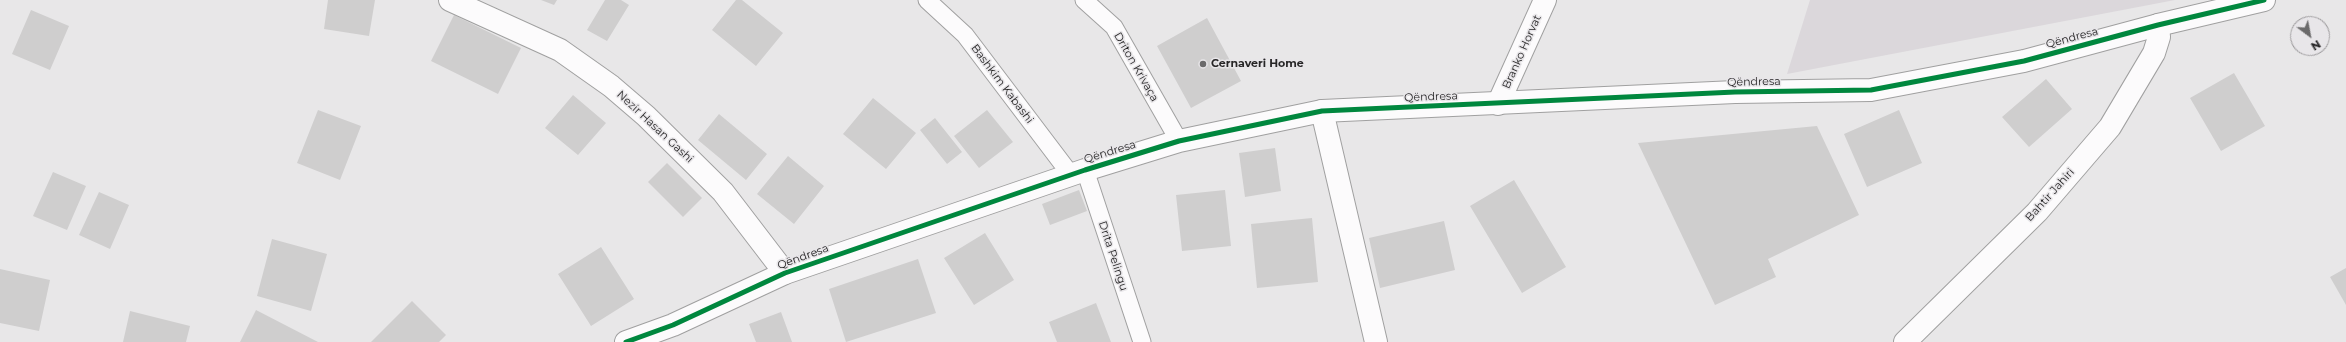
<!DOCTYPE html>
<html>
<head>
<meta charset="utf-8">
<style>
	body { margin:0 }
	#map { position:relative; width:2346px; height:342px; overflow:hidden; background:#e8e7e8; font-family:Montserrat,sans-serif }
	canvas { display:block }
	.north { position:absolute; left:2290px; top:16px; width:40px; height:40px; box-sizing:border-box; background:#e8e6e9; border:1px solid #9b999b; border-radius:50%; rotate:148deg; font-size:11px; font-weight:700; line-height:16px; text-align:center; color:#272627 }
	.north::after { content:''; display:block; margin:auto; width:14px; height:18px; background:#6b6a6b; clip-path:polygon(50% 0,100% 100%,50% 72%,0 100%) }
</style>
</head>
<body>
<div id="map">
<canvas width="2346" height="342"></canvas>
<div class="north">N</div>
</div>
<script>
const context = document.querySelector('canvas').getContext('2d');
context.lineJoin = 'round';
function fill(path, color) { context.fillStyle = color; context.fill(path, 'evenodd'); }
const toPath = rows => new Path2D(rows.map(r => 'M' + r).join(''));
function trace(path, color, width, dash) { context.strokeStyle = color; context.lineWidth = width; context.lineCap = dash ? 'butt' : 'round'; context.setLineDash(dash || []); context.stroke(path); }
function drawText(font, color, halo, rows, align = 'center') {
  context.font = font + ' Montserrat,sans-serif'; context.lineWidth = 3; context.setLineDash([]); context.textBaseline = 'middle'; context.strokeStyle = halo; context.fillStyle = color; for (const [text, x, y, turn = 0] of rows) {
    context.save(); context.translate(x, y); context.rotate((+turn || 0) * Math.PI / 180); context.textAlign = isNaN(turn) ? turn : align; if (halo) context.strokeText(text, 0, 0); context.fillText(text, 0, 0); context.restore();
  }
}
const built = toPath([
	[1810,0,2175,0,1787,74]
]);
const building = toPath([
	[328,0,375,0,369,36,324,29],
	[541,0,557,0,554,5],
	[605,0,621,0,629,5,607,41,587,30],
	[736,0,742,0,783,33,756,66,712,30],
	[31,10,69,26,50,70,12,54],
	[454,15,521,48,498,94,431,61],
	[1207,18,1241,81,1191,108,1157,46],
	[2234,73,2265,126,2221,151,2190,98],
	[2046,79,2072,109,2029,147,2002,117],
	[573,95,606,123,578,155,545,128],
	[873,98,916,133,886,169,843,134],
	[318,110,361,126,340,180,297,163],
	[987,110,1013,142,979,168,954,136],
	[1899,110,1922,163,1867,187,1844,134],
	[719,114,767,154,746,180,698,140],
	[935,118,962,152,947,164,920,130],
	[1817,126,1859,215,1768,259,1776,277,1715,305,1638,143],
	[1275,148,1281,191,1245,197,1239,153],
	[788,156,824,186,794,224,757,194],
	[667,163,702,198,683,217,648,182],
	[53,172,86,186,67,230,33,216],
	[1514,180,1566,267,1522,293,1470,206],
	[1079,190,1087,211,1050,225,1042,204],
	[1225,190,1231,246,1182,251,1176,195],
	[99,192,129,205,110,249,79,235],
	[1312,218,1318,282,1257,288,1251,224],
	[1444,221,1455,270,1380,288,1369,238],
	[985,233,1014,280,974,305,944,258],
	[272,239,327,254,311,311,257,296],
	[601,247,634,299,591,326,558,274],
	[918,259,936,313,846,342,829,289],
	[2346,268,2346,305,2330,277],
	[0,269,50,280,39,331,0,323],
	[412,301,446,335,439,342,371,342],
	[1096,303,1111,342,1057,342,1049,322],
	[256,310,318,342,240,342],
	[130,311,190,326,186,342,123,342],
	[781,312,792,342,756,342,749,324]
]);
const service = toPath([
	[927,0,965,35,1071,175],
	[1084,0,1114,27,1179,141],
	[1085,170,1142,342]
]);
const minor = toPath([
	[450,0,560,50,611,86,646,116,723,192,785,273],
	[1498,104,1545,0],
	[1322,111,1376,342],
	[1905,342,2037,212,2110,127,2154,53,2159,37,2158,25]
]);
const tertiary = toPath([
	[626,342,673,325,785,273,1085,170,1179,141,1322,111,1735,92,1871,90,2024,61,2158,25,2264,0]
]);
const cycleway = toPath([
	[626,342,673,325,785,273,1085,170,1179,141,1322,111,1735,92,1871,90,2024,61,2158,25,2264,0]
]);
const markers = [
	[1203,64,4,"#6b6a6b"]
];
const streetNames = [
	["Qëndresa",2072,38,-15],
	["Branko Horvat",1522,52,-66],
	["Driton Krivaça",1136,67,60],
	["Qëndresa",1754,82,-1],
	["Bashkim Kabashi",1002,84,53],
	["Qëndresa",1431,97,-2],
	["Nezir Hasan Gashi",655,127,43],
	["Qëndresa",1110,152,-17],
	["Bahtir Jahiri",2050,195,-48],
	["Drita Pelingu",1113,256,72],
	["Qëndresa",803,257,-20]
];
const poiNames = [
	["Cernaveri Home",1211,64]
];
fill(built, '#dbd7db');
fill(building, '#cfcece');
trace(service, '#a0a0a0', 19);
trace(minor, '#a0a0a0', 24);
trace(tertiary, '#a0a0a0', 24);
trace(service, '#fcfbfc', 17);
trace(minor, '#fcfbfc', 22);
trace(tertiary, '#fcfbfc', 22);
trace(cycleway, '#00873e', 5);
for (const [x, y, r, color] of markers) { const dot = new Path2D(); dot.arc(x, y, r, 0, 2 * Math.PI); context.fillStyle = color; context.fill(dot); trace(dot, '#e8e6e9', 1.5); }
drawText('11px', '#272627', '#e8e6e9', streetNames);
drawText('bold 11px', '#272627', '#e8e6e9', poiNames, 'left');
</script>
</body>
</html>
